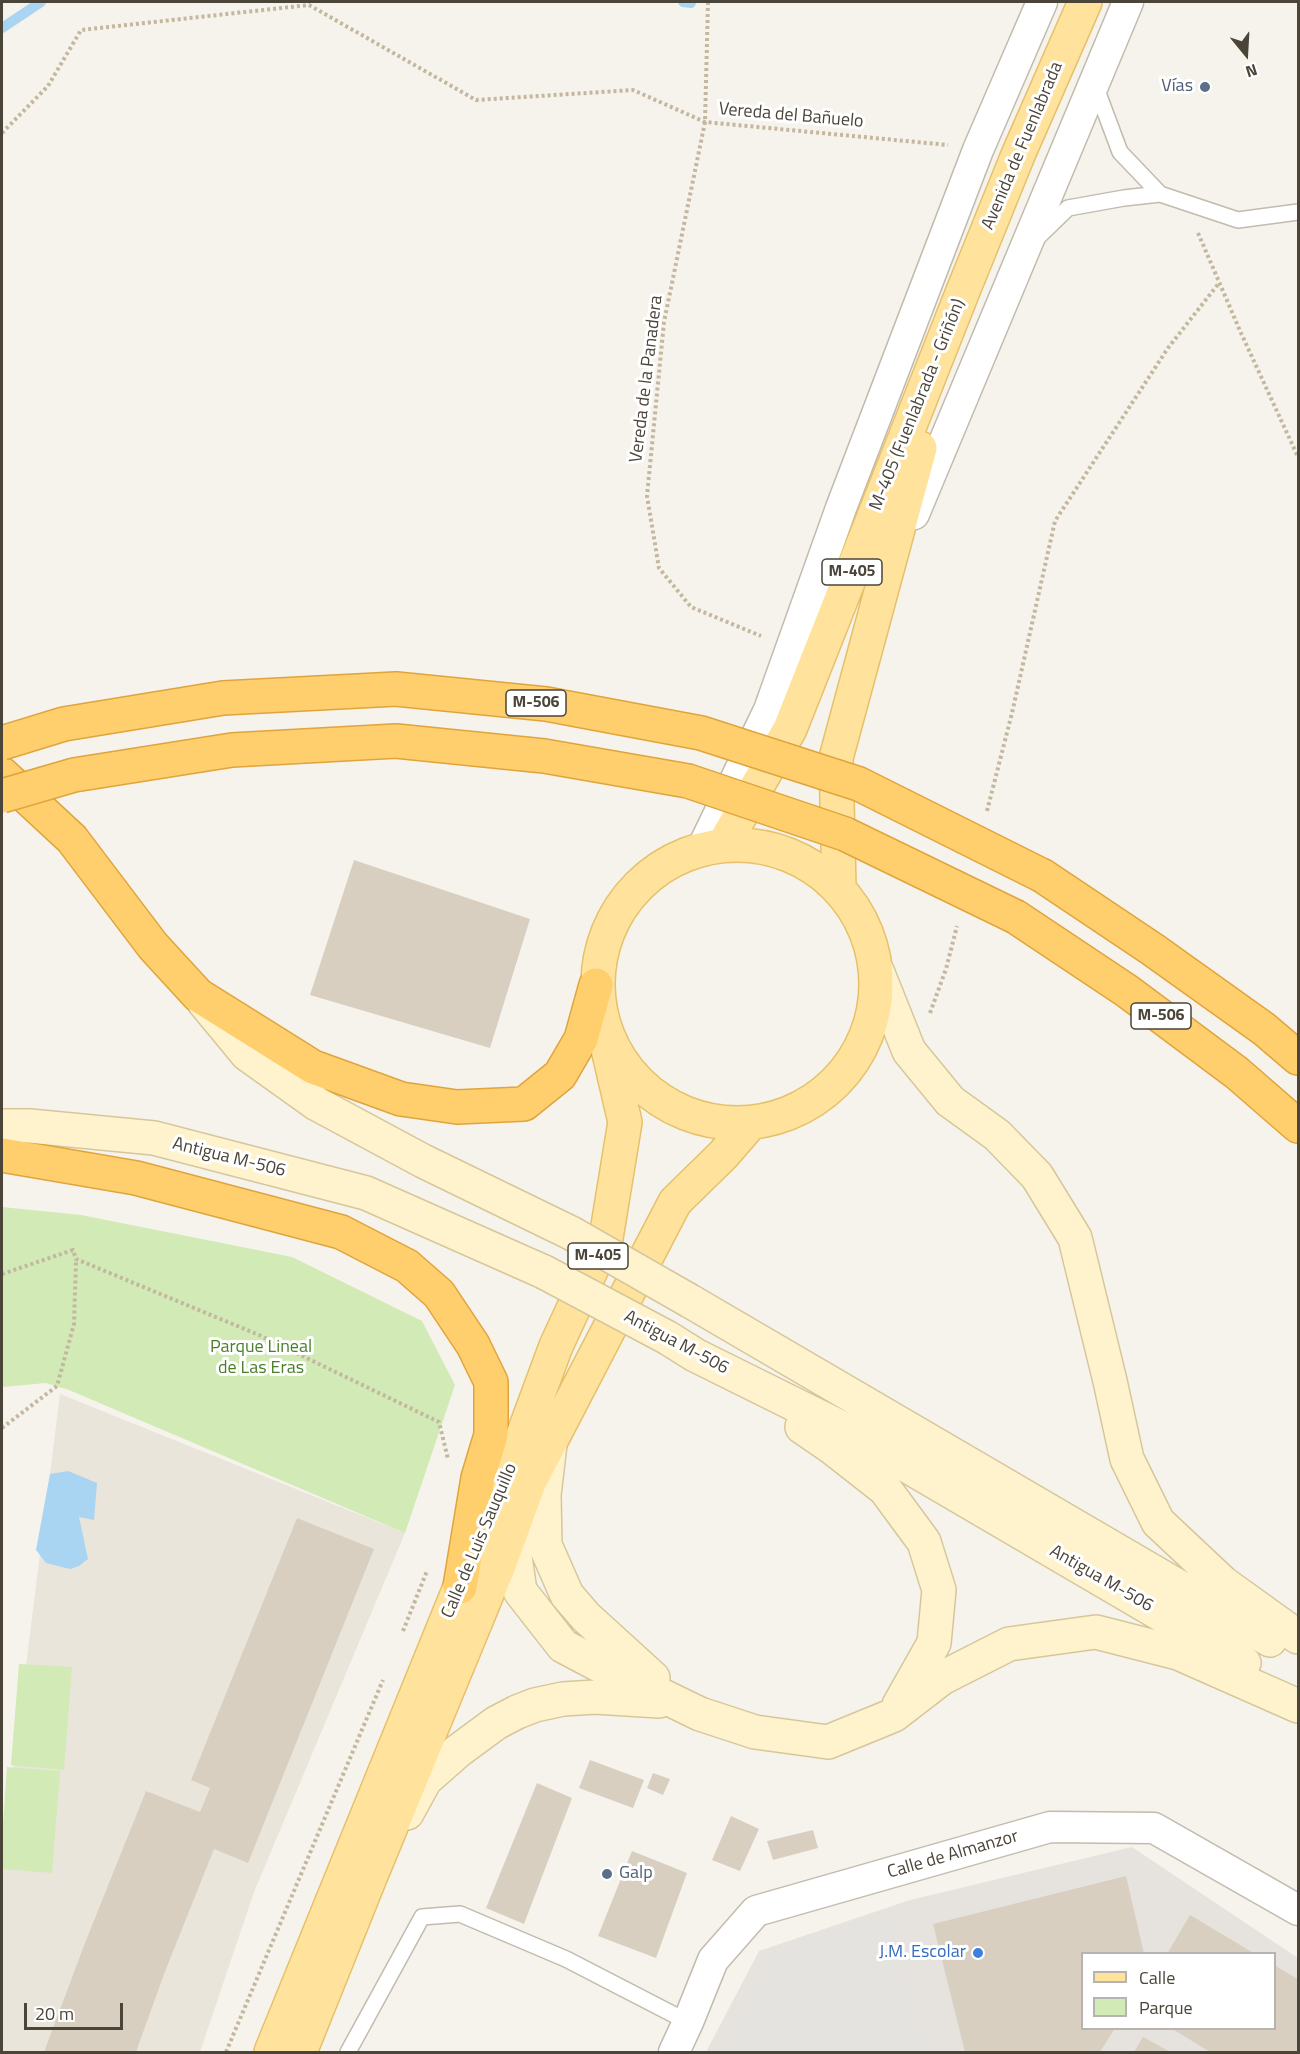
<!DOCTYPE html>
<html>
<head>
<meta charset="utf-8">
<style>
	body { margin:0 }
	#map { position:relative; width:1300px; height:2054px; overflow:hidden; background:#f6f3ec; font-family:"Titillium Web",sans-serif }
	canvas { display:block }
	.frame { position:absolute; inset:0; border:3px solid #4b4439; pointer-events:none }
	.legend { position:absolute; left:1081px; top:1952px; width:195px; height:78px; box-sizing:border-box; background:#fff; border:2px solid #b7b4b0; margin:0; padding:8px 10px; list-style:none; font-size:18px; color:#4b4439 }
	.legend li { display:flex; align-items:center; gap:12px; height:30px }
	.legend b { width:30px; border:2px solid #b7b4b0 }
	.north { position:absolute; left:1216px; top:24px; width:60px; height:60px; -webkit-text-stroke:4px #fff; paint-order:stroke; rotate:162deg; font-size:16px; font-weight:700; line-height:24px; text-align:center; color:#4b4439 }
	.north::after { content:''; display:block; margin:auto; width:21px; height:27px; background:#4b4439; clip-path:polygon(50% 0,100% 100%,50% 72%,0 100%) }
	.scale { position:absolute; left:24px; top:2003px; width:99px; height:27px; box-sizing:border-box; border:3px solid #4b4439; border-top:0; padding-left:8px; font-size:18px; line-height:21px; white-space:nowrap; color:#4b4439; -webkit-text-stroke:4px #fff; paint-order:stroke }
</style>
</head>
<body>
<div id="map">
<canvas width="1300" height="2054"></canvas>
<div class="frame"></div>
<ul class="legend">
<li><b style="height:8px;background:#ffe39c"></b>Calle</li>
<li><b style="height:16px;background:#d2eab5"></b>Parque</li>
</ul>
<div class="north">N</div>
<div class="scale">20 m</div>
</div>
<script>
const context = document.querySelector('canvas').getContext('2d');
context.lineJoin = 'round';
function fill(path, color) { context.fillStyle = color; context.fill(path, 'evenodd'); }
const toPath = rows => new Path2D(rows.map(r => 'M' + r).join(''));
function trace(path, color, width, dash) { context.strokeStyle = color; context.lineWidth = width; context.lineCap = dash ? 'butt' : 'round'; context.setLineDash(dash || []); context.stroke(path); }
function drawText(font, color, halo, rows, align = 'center') {
  context.font = font + ' "Titillium Web",sans-serif'; context.lineWidth = 6; context.setLineDash([]); context.textBaseline = 'middle'; context.strokeStyle = halo; context.fillStyle = color; for (const [text, x, y, turn = 0] of rows) {
    context.save(); context.translate(x, y); context.rotate((+turn || 0) * Math.PI / 180); context.textAlign = isNaN(turn) ? turn : align; if (halo) context.strokeText(text, 0, 0); context.fillText(text, 0, 0); context.restore();
  }
}
const residential = toPath([
	[60,1394,405,1533,254,1892,200,2052,2,2052,2,1856]
]);
const industrial = toPath([
	[1132,1847,1298,1958,1298,2052,706,2052,759,1951,910,1900],
	[1082,1954,1274,1954,1274,2028,1082,2028]
]);
const green = toPath([
	[2,1207,81,1215,292,1257,422,1321,455,1385,405,1533,69,1390,46,1383,2,1387],
	[19,1664,72,1667,64,1770,11,1765],
	[7,1767,60,1771,52,1873,2,1869,2,1839]
]);
const parking = toPath([
	[886,1914,926,2052,726,2052,763,1970,779,1947]
]);
const water = toPath([
	[68,1471,97,1483,94,1520,79,1517,88,1559,79,1566,70,1569,46,1563,36,1550,50,1474]
]);
const stream = toPath([
	[683,2,691,3],
	[2,28,41,2]
]);
const building = toPath([
	[354,860,530,919,490,1048,310,995],
	[297,1518,374,1549,248,1863,214,1849,164,1974,136,2052,44,2052,85,1943,146,1791,200,1812,210,1788,191,1780],
	[590,1760,644,1780,633,1808,579,1788],
	[653,1773,670,1779,663,1795,647,1788],
	[537,1783,572,1798,524,1924,486,1908],
	[731,1816,759,1829,740,1871,712,1860],
	[813,1830,818,1848,773,1860,767,1841],
	[632,1851,687,1873,656,1958,598,1936],
	[1126,1876,1144,1954,1082,1954,1082,2028,1115,2028,1100,2052,965,2052,933,1924],
	[1190,1915,1255,1954,1167,1954],
	[1274,1965,1298,1979,1298,2052,1210,2052,1171,2028,1274,2028],
	[1143,2037,1170,2052,1134,2052]
]);
const path = toPath([
	[708,2,705,122,664,322,647,496,659,568,691,607,761,636],
	[2,133,48,86,81,30,309,5,476,100,633,90,705,122,948,145],
	[1198,233,1241,333,1298,457],
	[987,811,1012,713,1055,521,1168,348,1219,283],
	[930,1013,946,969,957,926],
	[2,1274,73,1250,76,1259,259,1335,439,1422,448,1459],
	[2,1428,57,1386,74,1324,76,1259],
	[403,1631,427,1571],
	[226,2052,383,1680]
]);
const lane = toPath([
	[1160,194,1238,220,1298,212],
	[1038,237,1068,208,1124,198,1160,194,1120,152,1095,85],
	[348,2052,422,1917,460,1914,566,1959,688,2022]
]);
const street = toPath([
	[914,514,1128,2],
	[701,851,769,710,841,508,978,150,1042,2],
	[674,2052,688,2022,713,1960,756,1911,1050,1827,1154,1828,1298,1910]
]);
const secondary = toPath([
	[877,971,909,1051,950,1101,997,1135,1037,1176,1075,1238,1110,1381,1127,1459,1158,1522,1223,1583,1298,1637],
	[204,1002,247,1054,317,1104,423,1161,571,1233],
	[2,1126,30,1126,154,1138,366,1193,544,1272],
	[690,1301,1270,1640],
	[668,1338,695,1355,846,1430,1244,1663],
	[802,1427,834,1449,885,1489,924,1542,939,1590,934,1643,899,1705],
	[550,1444,544,1495,545,1545,567,1595,586,1617,653,1678],
	[510,1523,520,1591,563,1646,597,1664,700,1714,755,1732,828,1742,894,1715,942,1678,1009,1644,1096,1632,1178,1653,1298,1706],
	[407,1813,425,1780,458,1751,496,1723,517,1712,535,1705,563,1699,595,1697,659,1701]
]);
const primary = toPath([
	[724,844,790,729,963,291,1018,155,1085,2],
	'598 984a139 139 0 1 1 278 0a139 139 0 1 1-278 0Z',
	[839,887,836,758,920,448],
	[271,2052,460,1587,506,1481,556,1346,606,1238,625,1122,601,1019],
	[300,2052,369,1880,499,1565,529,1483,675,1202,723,1155,749,1125]
]);
const highway = toPath([
	[2,774,72,839,153,946,198,995,313,1067,401,1099,457,1107,524,1104,560,1075,581,1039,596,985],
	[1043,876,1152,949,1264,1029,1298,1058],
	[1016,917,1127,991,1237,1073,1298,1126],
	[2,1155,136,1178,341,1232,407,1266,439,1294,473,1345,491,1382,491,1435,478,1478,460,1587]
]);
const secondaryBridge = toPath([
	[571,1233,690,1301],
	[544,1272,668,1338]
]);
const highwayBridge = toPath([
	[2,743,64,724,223,698,396,689,546,704,701,733,859,784,1043,876],
	[2,796,74,775,232,750,396,741,544,756,688,781,845,834,1016,917]
]);
const markers = [
	[1205,87,6,"#5c6f8a"],
	[607,1874,6,"#5c6f8a"],
	[978,1953,6,"#3f7fe0"]
];
const shields = [
	[852,572,60],
	[536,703,60],
	[1161,1016,60],
	[598,1256,60]
];
const shieldNames = [
	["M-405",852,572],
	["M-506",536,703],
	["M-506",1161,1016],
	["M-405",598,1256]
];
const serviceNames = [
	["Vías",1193,87],
	["Galp",619,1874,"left"]
];
const streetNames = [
	["Vereda del Bañuelo",791,116,5],
	["Avenida de Fuenlabrada",1023,146,-67],
	["Vereda de la Panadera",647,379,-83],
	["M-405 (Fuenlabrada - Griñón)",918,405,-68],
	["Antigua M-506",229,1158,14],
	["Antigua M-506",676,1343,28],
	["Calle de Luis Sauquillo",480,1541,-67],
	["Antigua M-506",1101,1579,30],
	["Calle de Almanzor",953,1855,-16]
];
const parkNames = [
	["Parque Lineal",261,1348],
	["de Las Eras",261,1369]
];
const shopNames = [
	["J.M. Escolar",966,1953]
];
fill(residential, '#eae5da');
fill(industrial, '#e6e2dd');
fill(green, '#d2eab5');
fill(parking, '#e5e3e0');
fill(water, '#a9d4f2');
trace(stream, '#a9d4f2', 10);
fill(building, '#d8cfc1');
trace(lane, '#c2bbae', 18);
trace(street, '#c2bbae', 33);
trace(secondary, '#d6c79b', 36);
trace(primary, '#e6c16a', 36);
trace(highway, '#e0a43c', 36);
trace(path, '#c4b79f', 4, [3, 3]);
trace(lane, '#fff', 15);
trace(street, '#fff', 30);
trace(secondary, '#fff3cd', 33);
trace(primary, '#ffe39c', 33);
trace(highway, '#ffcf6e', 33);
trace(secondaryBridge, '#d6c79b', 36, []);
trace(highwayBridge, '#e0a43c', 36, []);
trace(secondaryBridge, '#fff3cd', 33);
trace(highwayBridge, '#ffcf6e', 33);
for (const [x, y, r, color] of markers) { const dot = new Path2D(); dot.arc(x, y, r, 0, 2 * Math.PI); context.fillStyle = color; context.fill(dot); trace(dot, '#fff', 2); }
for (const [x, y, w] of shields) { const box = new Path2D(); box.roundRect(x - w / 2, y - 13, w, 26, 4.5); context.fillStyle = '#fff'; context.fill(box); trace(box, '#4b4439', 1.5); }
drawText('bold 16px', '#4b4439', null, shieldNames);
drawText('18px', '#4e5e75', '#fff', serviceNames, 'right');
drawText('18px', '#4b4439', '#fff', streetNames);
drawText('18px', '#4a7f2a', '#fff', parkNames);
drawText('18px', '#366cbe', '#fff', shopNames, 'right');
</script>
</body>
</html>
